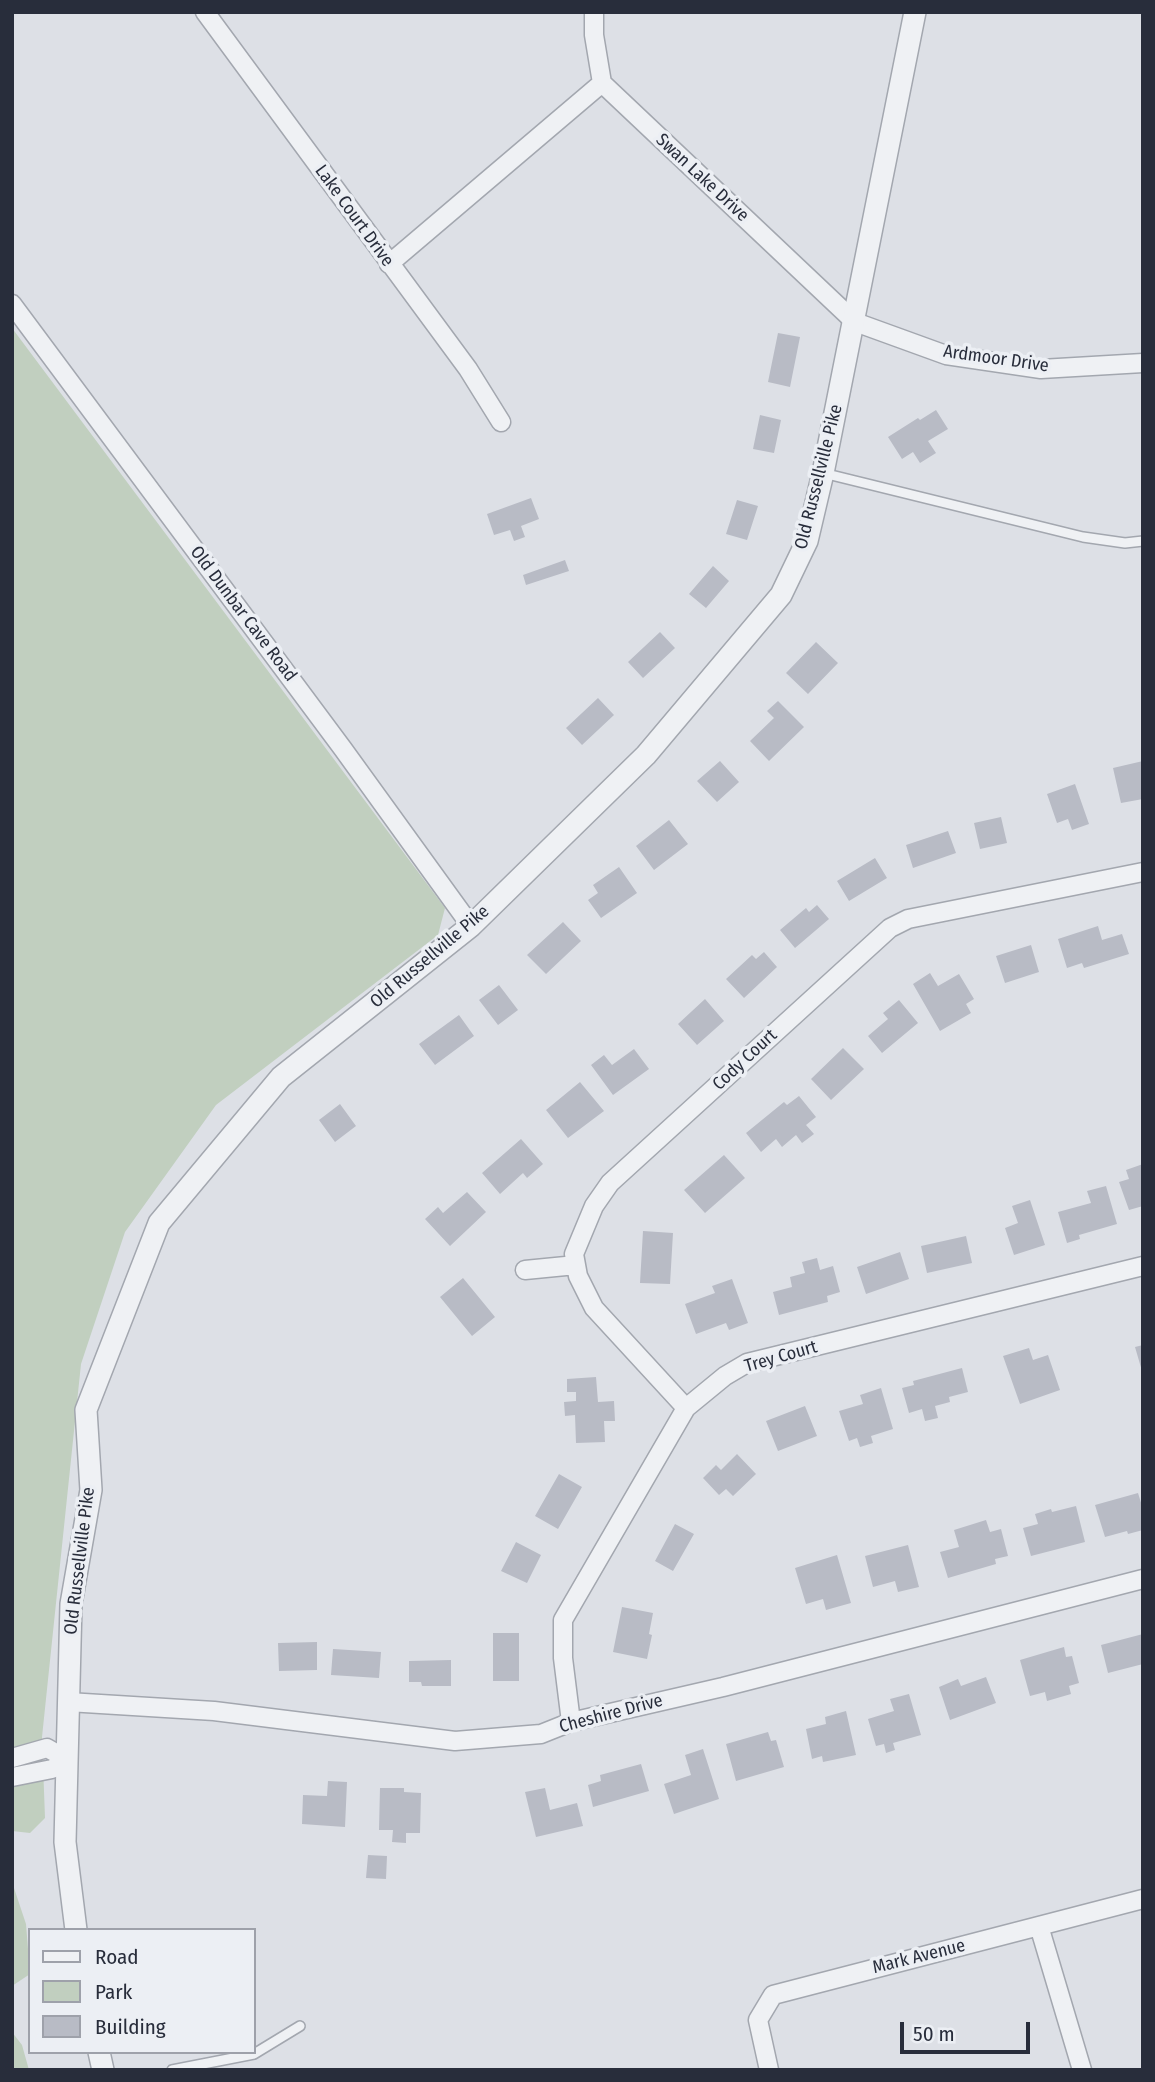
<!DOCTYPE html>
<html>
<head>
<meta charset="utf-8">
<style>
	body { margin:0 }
	#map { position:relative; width:1155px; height:2082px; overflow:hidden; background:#dde0e6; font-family:"Fira Sans Condensed",sans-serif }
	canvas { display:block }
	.frame { position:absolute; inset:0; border:14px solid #282d3b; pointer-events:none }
	.legend { position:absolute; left:28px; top:1928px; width:228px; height:126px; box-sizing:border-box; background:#eceff4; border:2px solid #9ea1aa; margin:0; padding:9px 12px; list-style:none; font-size:21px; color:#282d3b }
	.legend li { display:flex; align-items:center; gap:14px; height:35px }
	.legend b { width:35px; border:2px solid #9ea1aa }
	.scale { position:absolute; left:900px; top:2022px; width:130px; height:32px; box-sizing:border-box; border:4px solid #282d3b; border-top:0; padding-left:9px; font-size:21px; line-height:24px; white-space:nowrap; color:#282d3b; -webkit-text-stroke:5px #eceff4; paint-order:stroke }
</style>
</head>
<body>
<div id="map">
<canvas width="1155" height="2082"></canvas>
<div class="frame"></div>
<ul class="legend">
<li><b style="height:9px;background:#eff1f4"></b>Road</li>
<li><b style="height:19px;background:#c1cfbf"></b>Park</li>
<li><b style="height:19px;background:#b8bbc5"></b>Building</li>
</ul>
<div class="scale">50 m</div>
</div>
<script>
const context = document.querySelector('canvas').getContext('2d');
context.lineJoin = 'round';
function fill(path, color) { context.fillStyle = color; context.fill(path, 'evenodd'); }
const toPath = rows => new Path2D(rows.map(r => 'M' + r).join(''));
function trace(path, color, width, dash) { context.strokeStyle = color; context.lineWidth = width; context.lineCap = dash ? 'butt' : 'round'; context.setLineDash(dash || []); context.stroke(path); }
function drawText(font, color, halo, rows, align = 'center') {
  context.font = font + ' "Fira Sans Condensed",sans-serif'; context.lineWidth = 7; context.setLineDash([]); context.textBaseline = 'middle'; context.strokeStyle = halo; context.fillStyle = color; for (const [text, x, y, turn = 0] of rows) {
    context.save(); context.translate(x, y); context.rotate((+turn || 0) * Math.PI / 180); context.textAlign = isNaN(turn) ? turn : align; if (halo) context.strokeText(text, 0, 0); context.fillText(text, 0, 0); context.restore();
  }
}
const green = toPath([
	[12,328,445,908,438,935,216,1105,125,1232,81,1364,42,1737,45,1818,30,1833,12,1831],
	[12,1882,26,1924,30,1974,12,1986],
	[12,2032,22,2045,29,2070,12,2070]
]);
const building = toPath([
	[778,333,800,337,790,387,768,382],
	[936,410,948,429,928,441,936,453,920,463,913,452,902,459,888,437,918,418,920,420],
	[760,415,781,420,774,453,753,449],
	[531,498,539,519,521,526,525,537,514,541,510,530,494,535,487,514],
	[737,500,758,506,747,540,726,534],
	[565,560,569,571,526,585,523,575],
	[713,566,729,581,706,608,689,594],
	[660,632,675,648,643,678,628,662],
	[816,642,838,663,808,694,786,673],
	[598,698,614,715,582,745,566,728],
	[778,701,804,727,769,761,750,741,774,718,767,711],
	[720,761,739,782,717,802,697,781],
	[1143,761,1143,799,1121,803,1113,768],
	[1075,784,1089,824,1072,830,1068,819,1057,823,1047,794],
	[1001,817,1007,843,980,849,974,823],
	[669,820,688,844,654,870,636,846],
	[948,831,956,853,913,868,906,845],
	[875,858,887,878,849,901,837,881],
	[619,867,637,893,601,918,588,900,598,893,593,885],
	[817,905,829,919,795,948,780,930,806,908,809,912],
	[563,922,581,941,546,974,527,955],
	[1098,926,1102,940,1122,934,1129,954,1084,968,1082,963,1067,968,1058,939],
	[1031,945,1039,972,1005,983,996,956],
	[764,952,777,967,744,998,726,979,752,955,756,959],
	[930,973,938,986,959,974,974,999,966,1004,971,1013,940,1031,913,984],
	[499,985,518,1010,498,1025,479,1000],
	[705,999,724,1021,697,1045,678,1024],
	[899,1000,918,1023,882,1053,868,1036,888,1019,883,1013],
	[459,1015,474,1036,435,1065,419,1044],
	[843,1048,864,1069,831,1100,811,1079],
	[634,1049,649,1069,613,1095,591,1065,604,1055,612,1065],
	[580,1082,604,1111,568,1138,546,1110],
	[799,1096,816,1117,806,1125,814,1134,802,1143,796,1135,782,1147,776,1139,761,1152,746,1133,784,1102,787,1105],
	[340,1104,356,1126,335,1142,319,1120],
	[521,1139,543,1164,527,1178,523,1173,500,1194,482,1173],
	[724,1155,745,1178,705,1213,684,1190],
	[1143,1164,1143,1206,1129,1210,1119,1182,1129,1179,1126,1170],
	[1106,1186,1117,1224,1079,1235,1080,1239,1067,1243,1058,1212,1091,1203,1087,1191],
	[467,1192,486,1212,450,1246,425,1219,438,1207,443,1213],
	[1030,1200,1045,1245,1014,1255,1005,1228,1018,1223,1012,1206],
	[643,1231,673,1233,670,1284,640,1283],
	[966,1236,972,1263,927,1273,921,1246],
	[900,1252,909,1279,866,1294,857,1267],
	[817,1258,820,1270,833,1266,840,1292,827,1296,828,1302,779,1315,773,1292,792,1287,790,1277,805,1273,802,1262],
	[463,1278,495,1317,472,1336,440,1297],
	[732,1279,748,1323,729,1330,726,1323,696,1334,685,1304,715,1293,712,1286],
	[1143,1345,1143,1371,1142,1371,1135,1347],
	[1029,1348,1033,1360,1048,1355,1060,1390,1020,1404,1003,1356],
	[962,1368,968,1392,949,1397,950,1402,935,1406,938,1418,925,1421,922,1409,909,1413,902,1388,914,1385,913,1381],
	[596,1377,598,1402,614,1401,615,1421,604,1421,605,1442,576,1443,575,1415,565,1416,564,1402,576,1401,576,1392,567,1392,567,1379],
	[881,1388,893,1429,871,1436,873,1443,860,1447,857,1438,849,1441,839,1411,863,1404,860,1395],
	[805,1406,817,1436,778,1451,766,1421],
	[737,1454,756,1474,733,1496,726,1489,719,1495,703,1478,716,1465,721,1470],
	[559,1474,582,1487,558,1529,535,1516],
	[1138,1493,1143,1509,1143,1530,1128,1534,1127,1531,1105,1537,1095,1505],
	[1076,1506,1085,1542,1031,1556,1023,1528,1038,1524,1035,1514,1051,1509,1052,1512],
	[986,1520,990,1532,1001,1529,1008,1556,995,1559,996,1564,948,1578,940,1552,959,1547,954,1530],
	[675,1524,694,1534,673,1571,655,1561],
	[516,1542,541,1555,527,1583,501,1571],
	[908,1545,919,1587,898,1592,895,1581,873,1587,865,1556],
	[837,1555,851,1603,826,1610,823,1599,806,1604,795,1568],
	[622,1607,653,1613,649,1634,652,1635,647,1659,613,1652],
	[493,1633,519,1633,519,1681,493,1681],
	[1143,1634,1143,1664,1108,1673,1101,1645],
	[317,1642,317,1670,279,1671,278,1643],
	[1064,1647,1066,1657,1072,1656,1079,1683,1069,1686,1071,1694,1047,1701,1045,1692,1030,1696,1020,1660],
	[333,1649,381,1652,379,1678,331,1675],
	[451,1660,451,1686,422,1686,421,1682,409,1682,409,1661],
	[986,1677,996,1703,950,1720,939,1687,958,1679,961,1686],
	[909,1694,921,1735,893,1743,895,1750,886,1753,884,1744,876,1746,868,1719,894,1711,890,1699],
	[846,1711,856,1755,823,1762,822,1756,812,1759,806,1729,826,1724,825,1717],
	[768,1732,771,1741,776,1740,784,1767,736,1781,726,1744],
	[703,1749,719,1799,674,1814,664,1784,691,1775,685,1755],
	[641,1764,649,1791,593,1807,588,1785,601,1781,600,1775],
	[328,1781,347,1782,345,1827,302,1824,303,1795,327,1796],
	[380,1788,404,1788,404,1792,421,1793,420,1833,406,1833,406,1843,392,1842,393,1830,379,1830],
	[545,1788,550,1810,577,1803,583,1826,536,1837,525,1792],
	[368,1855,387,1856,386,1879,366,1878]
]);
const service = toPath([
	[823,473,1083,537,1125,543,1143,541],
	[172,2070,254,2054,300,2026]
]);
const minor = toPath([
	[205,12,468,369,501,422],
	[594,12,594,35,602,83,855,322,946,355,1041,369,1143,363],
	[389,264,602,83],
	[12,304,343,749,471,926],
	[525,1270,576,1265],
	[686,1408,594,1308,578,1276,574,1254,594,1206,610,1183,890,928,908,919,1143,872],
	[68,1702,214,1711,455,1741,541,1734,571,1722,723,1687,1143,1579],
	[571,1722,563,1658,563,1620,686,1408,725,1376,747,1363,1143,1266],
	[12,1758,47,1748,68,1760],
	[12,1777,52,1769,68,1760],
	[1039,1926,1082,2070],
	[769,2070,758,2020,773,1995,1143,1899]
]);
const tertiary = toPath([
	[76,1930,65,1842,71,1604,91,1490,86,1410,159,1223,281,1077,471,926,646,755,781,595,807,541,823,473,915,12],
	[99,2052,103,2070]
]);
const streetNames = [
	["Swan Lake Drive",702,178,43],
	["Lake Court Drive",354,216,54],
	["Ardmoor Drive",996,359,8],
	["Old Russellville Pike",819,477,-76],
	["Old Dunbar Cave Road",243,614,53],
	["Old Russellville Pike",430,957,-40],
	["Cody Court",745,1060,-43],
	["Trey Court",781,1357,-16],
	["Old Russellville Pike",80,1561,-83],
	["Cheshire Drive",611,1714,-15],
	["Mark Avenue",919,1957,-14]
];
fill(green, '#c1cfbf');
fill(building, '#b8bbc5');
trace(service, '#a3a7af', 12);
trace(minor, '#a3a7af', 21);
trace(tertiary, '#a3a7af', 24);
trace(service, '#eff1f4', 9);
trace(minor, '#eff1f4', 18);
trace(tertiary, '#eff1f4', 21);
drawText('18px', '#282d3b', '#eceff4', streetNames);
</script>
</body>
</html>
